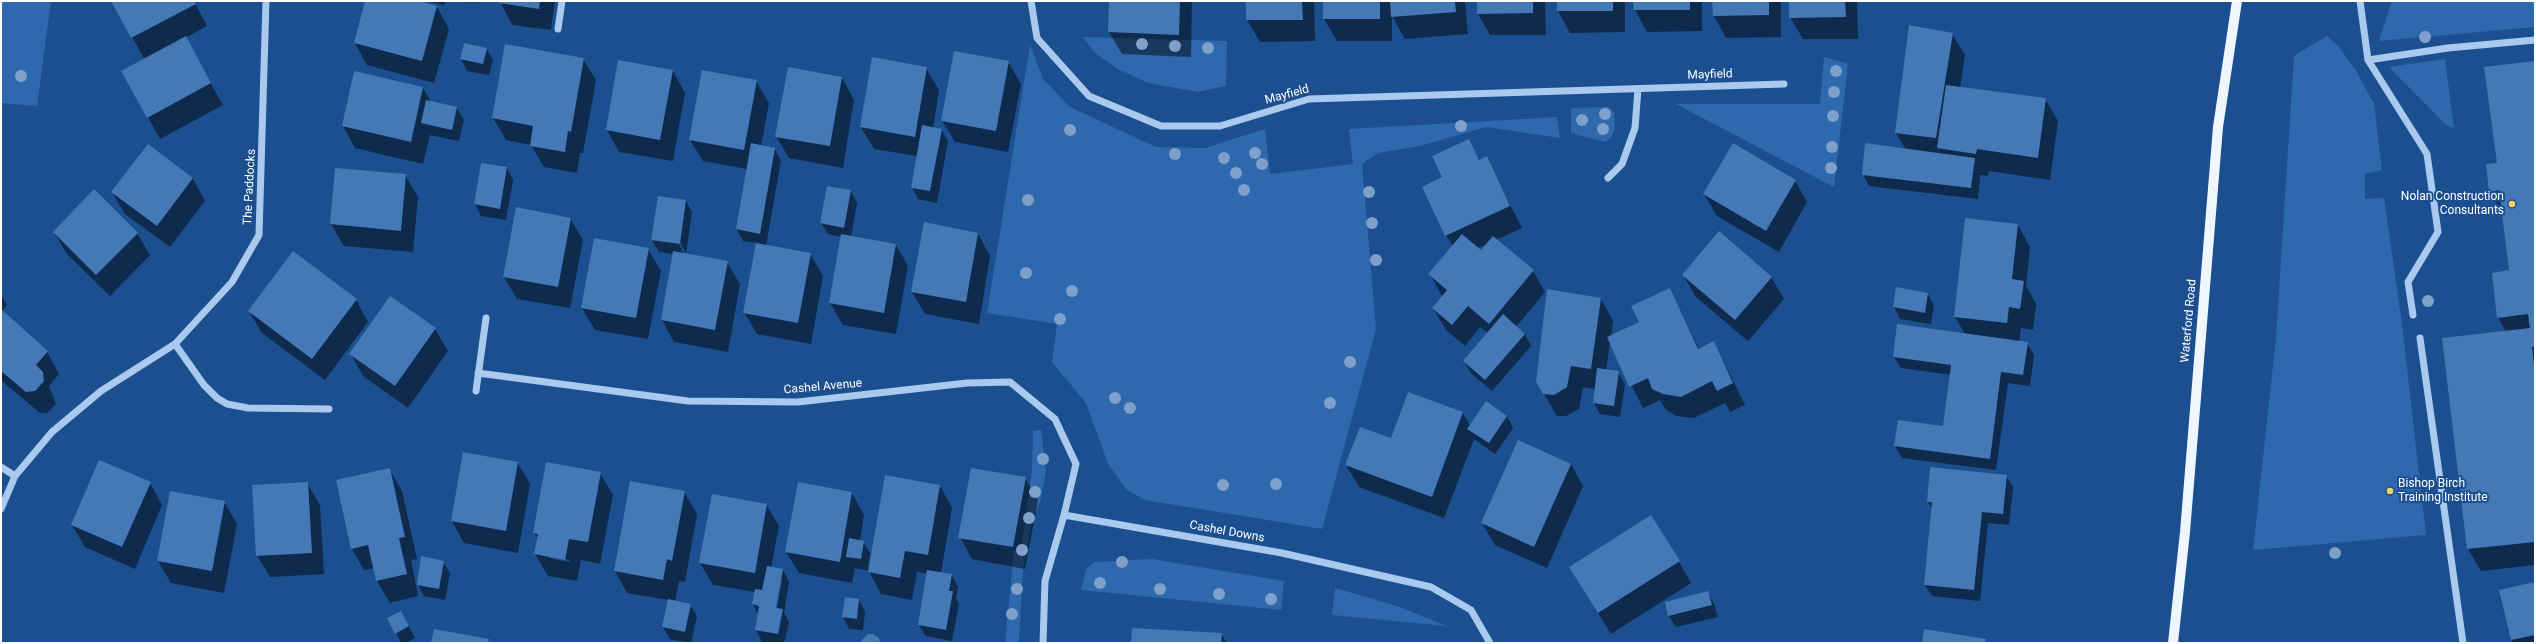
<!DOCTYPE html>
<html>
<head>
<meta charset="utf-8">
<style>
	body { margin:0 }
	#map { position:relative; width:2536px; height:644px; overflow:hidden; background:#1b4f8f; font-family:Roboto,sans-serif }
	canvas { display:block }
	.frame { position:absolute; inset:0; border:2px solid #fff; pointer-events:none }
</style>
</head>
<body>
<div id="map">
<canvas width="2536" height="644"></canvas>
<div class="frame"></div>
</div>
<script>
const context = document.querySelector('canvas').getContext('2d');
context.lineJoin = 'round';
function fill(path, color) { context.fillStyle = color; context.fill(path, 'evenodd'); }
const toPath = rows => new Path2D(rows.map(r => 'M' + r).join(''));
function trace(path, color, width, dash) { context.strokeStyle = color; context.lineWidth = width; context.lineCap = dash ? 'butt' : 'round'; context.setLineDash(dash || []); context.stroke(path); }
function drawText(font, color, halo, rows, align = 'center') {
  context.font = font + ' Roboto,sans-serif'; context.lineWidth = 4; context.setLineDash([]); context.textBaseline = 'middle'; context.strokeStyle = halo; context.fillStyle = color; for (const [text, x, y, turn = 0] of rows) {
    context.save(); context.translate(x, y); context.rotate((+turn || 0) * Math.PI / 180); context.textAlign = isNaN(turn) ? turn : align; if (halo) context.strokeText(text, 0, 0); context.fillText(text, 0, 0); context.restore();
  }
}
const green = toPath([
	[1,1,51,1,37,106,1,103],
	[2392,1,2535,1,2535,27,2379,41],
	[2327,36,2339,47,2357,72,2374,104,2382,170,2365,174,2365,199,2384,198,2402,324,2426,535,2253,550,2276,338,2294,56],
	[1083,37,1227,41,1226,86,1198,92,1148,83,1118,69,1094,52],
	[1030,45,1043,79,1070,107,1156,147,1205,148,1265,129,1270,174,1353,164,1349,129,1557,117,1560,138,1486,127,1420,146,1378,153,1362,164,1376,329,1322,529,1145,500,1127,490,1108,464,1086,403,1052,362,1057,324,987,313],
	[1824,57,1848,64,1834,187,1676,104,1820,104],
	[2445,59,2454,128,2446,125,2389,67],
	[1609,107,1614,113,1615,127,1612,136,1605,142,1571,133,1571,108],
	[1041,430,1046,471,1040,503,1033,518,1023,569,1019,643,1005,643,1014,551,1022,544,1032,471,1033,431],
	[1152,559,1284,581,1281,610,1081,590,1086,570,1094,562],
	[1335,588,1397,606,1447,626,1332,615]
]);
const shadow = toPath([
	[112,1,194,1,207,26,185,38,223,105,160,139,148,117,145,60],
	[366,1,415,1,437,7,449,29,434,83,367,65,355,43],
	[425,1,445,1,444,5],
	[465,1,474,1,473,3],
	[500,1,555,1,551,30,512,25],
	[1110,1,1192,1,1191,57,1122,54,1109,32],
	[1247,1,1314,1,1315,41,1260,42,1247,20],
	[1324,1,1465,1,1468,34,1405,39,1392,16,1392,41,1337,41,1324,19],
	[1478,1,1545,1,1546,35,1490,35,1478,14],
	[1558,1,1625,1,1625,32,1570,33,1558,11],
	[1634,1,1702,1,1702,31,1647,32,1635,10],
	[1713,1,1781,1,1781,37,1726,38,1714,16],
	[1790,1,1857,1,1858,39,1803,39,1790,17],
	[1952,34,1965,55,1960,88,2045,99,2058,121,2050,180,1989,171,1988,176,1980,175,1978,199,1869,186,1863,174,1906,150,1896,133],
	[464,44,486,48,493,60,489,75,467,71,461,59],
	[583,59,596,80,583,153,580,153,577,173,544,167,531,145,506,140,493,118],
	[1008,62,1021,84,1008,152,955,142,942,121],
	[2535,62,2535,565,2481,571,2468,549,2443,339,2506,332,2498,317,2511,271,2503,214,2490,192,2498,164],
	[926,68,939,90,933,128,941,129,948,141,937,203,918,199,912,187,917,156,874,149,861,127],
	[673,71,685,93,673,161,619,152,607,130],
	[842,78,854,100,843,168,789,158,776,136],
	[756,81,769,103,761,146,775,149,781,161,766,246,810,254,823,276,811,344,757,334,744,312,757,243,743,241,737,229,747,169,703,161,690,140],
	[423,88,431,102,457,108,464,120,459,141,430,135,423,164,355,148,343,126],
	[1468,141,1480,161,1486,158,1522,228,1496,240,1533,271,1545,292,1516,327,1525,334,1531,346,1492,391,1471,373,1464,361,1488,333,1480,327,1465,346,1446,330,1433,308,1442,296,1430,274,1453,246,1446,235,1443,178],
	[1488,244,1481,251,1478,248],
	[148,145,193,179,205,201,170,247,125,214,112,192],
	[507,168,513,180,506,220,481,216,475,204],
	[405,175,418,197,413,252,344,246,331,224],
	[1795,181,1807,202,1779,252,1717,216,1704,194],
	[851,191,857,203,851,236,896,245,908,266,896,334,843,325,830,303,842,237,828,234,821,223],
	[686,201,692,212,686,253,678,239,677,240,684,254,727,262,740,284,728,352,674,342,662,320,673,254,659,252,652,240],
	[570,218,583,240,570,308,517,299,504,277],
	[2018,225,2030,247,2026,286,2036,304,2033,330,2021,328,2019,342,2027,343,2034,355,2030,386,2008,383,1996,470,1902,458,1895,446,1944,427,1951,375,1901,368,1894,357,1965,334,1955,317],
	[54,232,137,233,150,255,110,296,67,254],
	[978,234,990,256,979,324,925,314,912,292],
	[648,249,661,271,648,339,595,330,582,308],
	[1683,275,1771,277,1784,299,1748,341,1696,297],
	[1896,288,1928,294,1934,306,1931,324,1900,319,1894,307],
	[1670,290,1699,349,1714,342,1745,405,1730,412,1725,403,1694,418,1677,416,1666,410,1660,400,1643,408,1610,342,1606,371,1618,372,1625,384,1620,417,1600,414,1594,403,1595,389,1583,387,1579,409,1566,416,1557,416,1537,382,1601,299,1613,321,1611,336,1640,322],
	[1,294,7,305,2,311,47,352,59,374,49,386,56,404,47,413,40,413,1,380],
	[356,300,368,322,325,380,262,333,249,311],
	[435,329,448,351,408,408,363,376,351,354],
	[1408,393,1463,413,1470,426,1507,416,1513,428,1495,454,1474,439,1444,518,1359,487,1346,465,1391,440],
	[517,462,530,484,518,553,464,543,452,521],
	[1571,464,1583,486,1547,568,1495,545,1482,523],
	[389,469,402,491,417,559,411,560,418,596,390,603,377,581,374,568,364,570,352,549],
	[600,473,613,495,600,564,581,560,577,581,548,576,535,554,538,539,534,532],
	[550,556,570,560,569,562,550,558],
	[2006,476,2013,487,2009,525,1988,523,1980,601,1932,596,1925,585,1933,510,1928,502],
	[1025,478,1038,500,1025,569,972,559,960,537],
	[150,483,162,505,135,569,85,547,72,525],
	[307,483,320,505,324,574,270,577,257,555],
	[940,486,952,508,941,573,952,575,958,587,956,598,959,604,952,641,926,636,919,625,928,574,917,572,912,600,881,594,869,571,855,568,852,583,799,573,786,552,852,493,864,515,860,541,863,542,870,553,868,568,870,568],
	[684,492,697,514,685,582,679,581,675,602,690,605,697,616,691,643,670,639,663,627,669,600,627,593,615,571],
	[224,502,237,524,224,593,171,583,158,561],
	[766,504,779,526,771,568,783,570,789,582,784,613,789,622,784,643,762,642,756,630,758,614,753,604,755,592,713,585,700,563],
	[780,579,782,579,776,614,774,613],
	[443,562,450,573,445,600,424,596,418,585],
	[1679,562,1691,583,1611,634,1570,567],
	[2535,583,2535,643,2513,643,2500,590],
	[1708,593,1714,604,1718,617,1676,627,1669,616],
	[859,600,865,612,863,630,849,629,843,617],
	[401,612,415,638,406,643,401,643,396,633],
	[1221,634,1227,643,1132,643]
]);
const building = toPath([
	[111,1,194,1,196,4,131,38],
	[365,1,419,1,437,6,422,61,354,43],
	[499,1,540,1,539,9,499,3],
	[1109,1,1180,1,1179,35,1108,32],
	[1246,1,1302,1,1303,20,1246,20],
	[1323,1,1380,1,1380,19,1323,19],
	[1390,1,1455,1,1456,12,1391,17],
	[1477,1,1533,1,1533,13,1477,14],
	[1557,1,1613,1,1613,11,1557,11],
	[1633,1,1690,1,1690,10,1634,10],
	[1712,1,1769,1,1769,15,1713,16],
	[1789,1,1845,1,1846,17,1789,18],
	[1909,25,1953,33,1936,138,1895,133],
	[186,36,211,83,147,118,121,71],
	[464,43,487,48,483,64,460,59],
	[505,44,584,58,571,132,568,131,565,152,530,146,533,126,492,118],
	[954,51,1009,61,996,131,941,121],
	[872,57,927,67,915,137,860,127],
	[618,60,673,70,660,140,606,130],
	[2535,61,2535,346,2532,347,2535,374,2535,542,2467,549,2442,338,2530,328,2528,314,2497,318,2492,273,2509,270,2499,190,2489,192,2486,164,2497,163,2484,67],
	[788,67,842,77,830,146,775,137],
	[702,70,757,80,744,150,689,140],
	[354,71,423,87,411,142,342,126],
	[1946,85,2046,98,2038,158,1977,149,1976,154,1937,148],
	[426,100,457,107,452,130,421,123],
	[922,125,942,129,930,191,911,188],
	[1469,139,1479,160,1487,156,1510,206,1445,236,1422,187,1442,177,1432,156],
	[751,143,775,148,760,234,736,229],
	[1733,143,1796,180,1766,231,1703,194],
	[1865,143,1975,158,1971,188,1862,175],
	[148,144,193,178,157,226,111,192],
	[481,163,507,167,500,209,474,204],
	[335,168,406,174,401,231,330,224],
	[827,186,851,190,844,228,820,223],
	[94,189,138,233,96,275,53,232],
	[658,196,686,200,680,244,651,240],
	[516,207,571,218,558,287,503,277],
	[1965,218,2018,224,2012,279,2024,281,2020,309,2009,307,2007,323,1954,317],
	[924,222,978,233,966,302,911,292],
	[1719,231,1772,277,1735,320,1682,275],
	[841,234,896,244,884,313,829,303],
	[1462,234,1481,250,1493,236,1534,270,1489,324,1468,306,1452,325,1432,308,1447,290,1428,274],
	[594,238,649,248,636,318,581,308],
	[756,243,811,253,798,323,743,313],
	[293,251,357,299,312,359,248,311],
	[673,251,728,261,715,330,661,320],
	[1896,287,1928,293,1925,313,1893,307],
	[1670,288,1698,349,1714,341,1733,383,1717,391,1712,381,1681,397,1663,394,1652,389,1648,378,1629,387,1607,337,1639,322,1631,306],
	[1547,289,1601,298,1591,369,1571,366,1567,387,1554,395,1543,394,1536,382],
	[390,296,436,328,395,386,349,354],
	[1,309,48,351,36,365,43,372,44,381,35,391,26,392,1,371],
	[1503,314,1525,334,1485,380,1463,361],
	[1897,324,2028,342,2023,375,2001,372,1990,459,1894,446,1898,420,1943,426,1951,365,1893,357],
	[1597,368,1619,371,1614,406,1593,403],
	[1408,392,1463,412,1432,497,1345,465,1360,427,1391,438],
	[1486,401,1507,416,1489,443,1467,429],
	[1518,440,1571,464,1534,547,1481,523],
	[463,452,518,462,506,531,451,521],
	[99,460,151,482,122,547,71,525],
	[546,462,601,472,588,542,569,539,565,560,534,554,538,534,533,533],
	[1930,467,2007,475,2003,514,1982,512,1974,590,1924,585,1932,502,1927,502],
	[390,468,405,537,399,538,407,574,376,581,368,545,351,549,336,480],
	[971,468,1026,477,1013,547,958,538],
	[885,475,940,485,928,555,905,551,900,578,868,572],
	[630,481,685,491,672,561,667,559,663,580,614,571],
	[308,482,312,553,256,556,252,485],
	[798,482,852,492,840,562,785,552],
	[170,491,225,501,212,571,157,561],
	[712,494,767,504,755,573,699,563],
	[1651,515,1680,561,1598,613,1569,567],
	[849,538,864,541,861,559,846,557],
	[421,556,444,561,439,589,417,585],
	[767,566,783,569,776,608,783,609,778,634,755,630,759,606,752,604,755,589,762,590],
	[927,570,952,574,949,591,953,591,946,630,918,625],
	[2535,582,2535,635,2511,640,2499,590],
	[1708,591,1712,605,1668,616,1665,602],
	[845,597,859,599,857,619,842,617],
	[668,599,691,604,685,632,662,627],
	[401,611,409,626,395,634,387,618],
	[1132,628,1222,633,1221,643,1131,643],
	[434,629,489,639,488,643,431,643],
	[1924,629,1986,639,1985,643,1922,643],
	[868,634,873,634,879,638,880,643,859,643]
]);
const minor = toPath([
	[1031,1,1037,38,1089,96,1161,126,1220,126,1309,99,1784,84],
	[2360,1,2368,60,2427,154,2438,232,2408,282,2413,315],
	[558,29,562,1],
	[2368,60,2448,48,2535,40],
	[1608,178,1622,164,1635,128,1638,89],
	[2420,338,2463,643],
	[175,344,204,385,217,398,227,404,248,408,329,409],
	[478,373,688,401,798,402,967,383,1010,382,1055,419,1076,464,1064,515,1045,581,1043,643],
	[476,391,486,318],
	[1,467,15,476],
	[1,509,15,476,52,432,101,391,175,344,232,282,259,235,266,1],
	[1064,515,1282,553,1431,587,1471,610,1490,643]
]);
const major = toPath([
	[2173,643,2185,532,2218,127,2237,1]
]);
const trees = [
	[2425,37],
	[1142,44],
	[1175,46],
	[1208,48],
	[1836,71],
	[21,76],
	[1834,92],
	[1605,114],
	[1833,116],
	[1582,120],
	[1461,126],
	[1603,129],
	[1070,130],
	[1832,147],
	[1255,153],
	[1175,154],
	[1224,158],
	[1262,164],
	[1831,168],
	[1236,173],
	[1244,190],
	[1369,192],
	[1028,200],
	[1372,223],
	[1376,260],
	[1026,273],
	[1072,291],
	[2428,301],
	[1060,319],
	[1350,362],
	[1115,398],
	[1330,403],
	[1130,408],
	[1043,459],
	[1276,484],
	[1223,485],
	[1035,492],
	[1029,518],
	[1022,550],
	[2335,553],
	[1122,562],
	[1100,583],
	[1017,589],
	[1160,589],
	[1219,594],
	[1271,599],
	[1012,614]
];
const markers = [
	[2512,204,4,"#ffd166"],
	[2390,491,4,"#ffd166"]
];
const streetNames = [
	["Mayfield",1710,75,-2],
	["Mayfield",1287,95,-15],
	["The Paddocks",250,187,-87],
	["Waterford Road",2189,321,-85],
	["Cashel Avenue",823,387,-5],
	["Cashel Downs",1227,532,10]
];
const poiNames = [
	["Nolan Construction",2504,197],
	["Consultants",2504,211],
	["Bishop Birch",2398,484,"left"],
	["Training Institute",2398,498,"left"]
];
fill(green, '#2e69ad');
fill(shadow, '#0007');
fill(building, '#4478b7');
trace(minor, '#a9c9ee', 7);
trace(major, '#f0f6ff', 10);
context.fillStyle = '#7ea0ca';
for (const [x, y] of trees) { context.beginPath(); context.arc(x, y, 6, 0, 2 * Math.PI); context.fill(); }
for (const [x, y, r, color] of markers) { const dot = new Path2D(); dot.arc(x, y, r, 0, 2 * Math.PI); context.fillStyle = color; context.fill(dot); trace(dot, '#1b4f8f', 1.5); }
drawText('12px', '#fff', '#1b4f8f', streetNames);
drawText('12px', '#fff', '#1b4f8f', poiNames, 'right');
</script>
</body>
</html>
